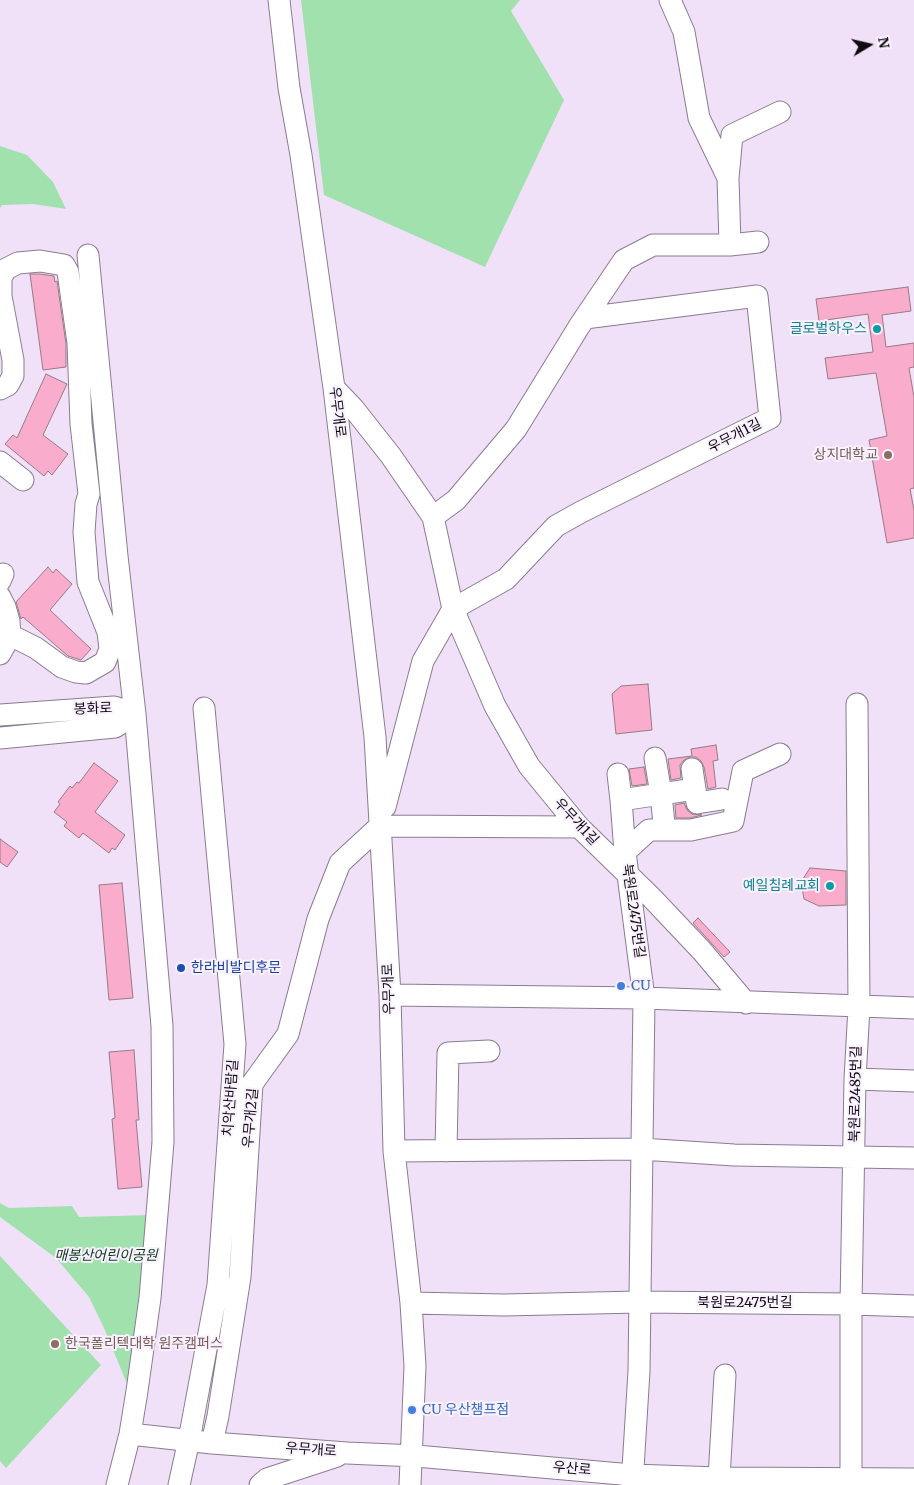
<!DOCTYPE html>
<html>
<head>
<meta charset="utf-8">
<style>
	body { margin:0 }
	#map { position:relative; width:914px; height:1485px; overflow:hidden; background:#f1e1f8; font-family:Merriweather,serif }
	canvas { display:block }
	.north { position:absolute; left:844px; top:20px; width:50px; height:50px; -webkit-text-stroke:4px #faf1ff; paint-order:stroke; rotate:81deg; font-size:14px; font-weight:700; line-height:20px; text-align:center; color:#110c13 }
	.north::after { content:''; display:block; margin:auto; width:18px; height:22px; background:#110c13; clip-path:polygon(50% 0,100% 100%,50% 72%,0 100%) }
</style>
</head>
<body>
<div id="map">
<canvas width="914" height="1485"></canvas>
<div class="north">N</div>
</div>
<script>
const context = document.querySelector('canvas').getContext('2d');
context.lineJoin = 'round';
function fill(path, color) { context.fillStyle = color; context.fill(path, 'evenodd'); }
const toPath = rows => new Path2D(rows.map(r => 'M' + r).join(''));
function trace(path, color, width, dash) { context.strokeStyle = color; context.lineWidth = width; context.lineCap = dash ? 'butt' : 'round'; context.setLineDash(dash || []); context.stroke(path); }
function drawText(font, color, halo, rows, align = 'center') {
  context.font = font + ' Merriweather,"Noto Sans KR",serif'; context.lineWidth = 4; context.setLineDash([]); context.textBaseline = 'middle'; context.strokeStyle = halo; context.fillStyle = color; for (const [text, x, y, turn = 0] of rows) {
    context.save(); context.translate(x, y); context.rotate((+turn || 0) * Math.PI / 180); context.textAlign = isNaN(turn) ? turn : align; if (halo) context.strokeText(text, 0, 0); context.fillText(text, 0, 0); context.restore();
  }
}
const green = toPath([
	[301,0,520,0,511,11,564,100,485,267,324,195],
	[0,146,27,155,53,182,66,209,33,204,2,205,0,208],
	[0,1203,9,1208,72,1206,79,1217,151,1215,130,1391,104,1328,89,1297,56,1258,0,1217],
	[0,1256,101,1365,6,1468,0,1461]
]);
const building = toPath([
	[30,274,40,274,54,276,55,282,57,281,66,344,66,367,43,370,30,274],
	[908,287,911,311,882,315,886,347,914,343,914,367,909,368,914,397,914,488,910,489,914,510,914,538,887,543,869,440,887,436,876,373,828,379,825,358,873,352,868,314,819,321,816,299,908,287],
	[46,374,67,384,43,435,68,454,52,475,48,471,44,476,5,444,13,435,17,438,46,374],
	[48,567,53,573,56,569,72,584,50,610,91,649,81,660,68,656,23,617,21,619,16,602,48,567],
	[648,684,652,730,616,734,612,694,621,686,648,684],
	[716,745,718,760,713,761,716,787,708,789,704,767,701,761,696,757,690,757,684,760,680,765,681,778,671,780,668,759,692,756,691,749,716,745],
	[94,763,118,781,95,812,125,835,115,850,112,848,109,853,83,833,79,838,64,826,67,822,54,812,60,804,58,802,70,786,72,788,77,782,79,783,94,763],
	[644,767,647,784,632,786,629,769,644,767],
	[684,803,687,810,692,814,702,815,690,818,676,818,675,805,684,803],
	[0,839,18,852,7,867,0,862,0,839],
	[810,868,846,871,846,905,819,906,804,899,801,882,810,868],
	[122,883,133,998,109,1000,99,885,122,883],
	[698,918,730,952,724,957,693,923,698,918],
	[134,1050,139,1120,136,1120,142,1187,118,1189,112,1119,115,1118,109,1052,134,1050]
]);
const minor = toPath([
	[279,0,289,88,301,155,334,388,375,737,390,995,394,1151,411,1303,415,1366,410,1485],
	[670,0,684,32,699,118,728,178,730,245],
	[728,178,732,135,780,112],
	[88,255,117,556,135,714,162,1026,163,1142,150,1298,137,1391,130,1434,117,1485],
	[334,388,354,409,391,456,433,517,453,609,495,706,529,766,579,827,651,897,702,951,746,1003],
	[0,389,8,385,13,376,13,360,1,296,1,278,6,269,18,263,40,261,64,265,68,272,78,343,81,424,89,494,86,504,84,532,88,582,108,632,110,649,105,662,86,673,76,672,62,667,36,648,0,630],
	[0,462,23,480],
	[433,517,456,500,516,429,580,325,624,260,653,245,730,245,758,242],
	[0,581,3,574],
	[0,597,5,607,9,621,10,636,0,654],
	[0,715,114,707,135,714],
	[0,738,115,727,135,714],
	[618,774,621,800,625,852],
	[695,789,697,803,722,799],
	[621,800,661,794,655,758],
	[385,807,423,661,453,609,506,579,556,526,581,512,770,418,757,296,585,318],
	[664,824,661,794,695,789,692,769],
	[380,826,579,827],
	[390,995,644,998,914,1008],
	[855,1079,914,1081],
	[394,1151,641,1149,734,1155,914,1158],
	[446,1151,448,1053,489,1051],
	[411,1303,504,1305,639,1302,851,1304,914,1306],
	[130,1434,212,1443,347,1453,416,1456,632,1475,719,1478,914,1479],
	[212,1443,218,1416,240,1277,252,1084,288,1034,318,919,340,863,380,826],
	[719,1478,725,1375],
	[179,1485,189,1440,218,1285,235,1044,204,708],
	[260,1485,267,1479,337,1456],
	[632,1485,639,1371,644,998,625,852,649,830,691,830,733,821,743,771,780,754],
	[851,1485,851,1304,855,1079,859,1007,857,704]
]);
const markers = [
	[877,329,5,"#0f9aa8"],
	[888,455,5,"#8d6e63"],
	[830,886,5,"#0f9aa8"],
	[181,968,5,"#1a4fb4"],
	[621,986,5,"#3f7fe0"],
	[55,1344,5,"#8d6e63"],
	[412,1410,5,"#3f7fe0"]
];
const cultureNames = [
	["글로벌하우스",867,329],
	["예일침례교회",820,886]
];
const streetNames = [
	["우무개로",337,412,83],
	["우무개1길",735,436,-27],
	["봉화로",93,709,-2],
	["우무개1길",576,822,47],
	["북원로2475번길",633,911,82],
	["우무개로",389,989,-92],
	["북원로2485번길",856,1094,-89],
	["치악산바람길",231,1098,-86],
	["우무개2길",251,1118,-85],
	["북원로2475번길",745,1303],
	["우무개로",311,1450,4],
	["우산로",572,1469,5]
];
const educationNames = [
	["상지대학교",878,455],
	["한국폴리텍대학 원주캠퍼스",65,1344,"left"]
];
const transitNames = [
	["한라비발디후문",191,968]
];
const shopNames = [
	["CU",631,986],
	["CU 우산챔프점",422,1410]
];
const parkNames = [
	["매봉산어린이공원",106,1256]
];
fill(green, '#a1e1ae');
fill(building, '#f9accb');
trace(building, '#967b85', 1);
trace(minor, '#8a7c90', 23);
trace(minor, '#fff', 21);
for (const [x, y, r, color] of markers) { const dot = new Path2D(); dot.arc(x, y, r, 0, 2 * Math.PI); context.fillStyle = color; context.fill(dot); trace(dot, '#faf1ff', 2); }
drawText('14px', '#0d838f', '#faf1ff', cultureNames, 'right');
drawText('14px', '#110c13', '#faf1ff', streetNames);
drawText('14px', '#785e54', '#faf1ff', educationNames, 'right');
drawText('14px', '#164399', '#faf1ff', transitNames, 'left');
drawText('14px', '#366cbe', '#faf1ff', shopNames, 'left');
drawText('italic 14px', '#0b3c1b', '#faf1ff', parkNames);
</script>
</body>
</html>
